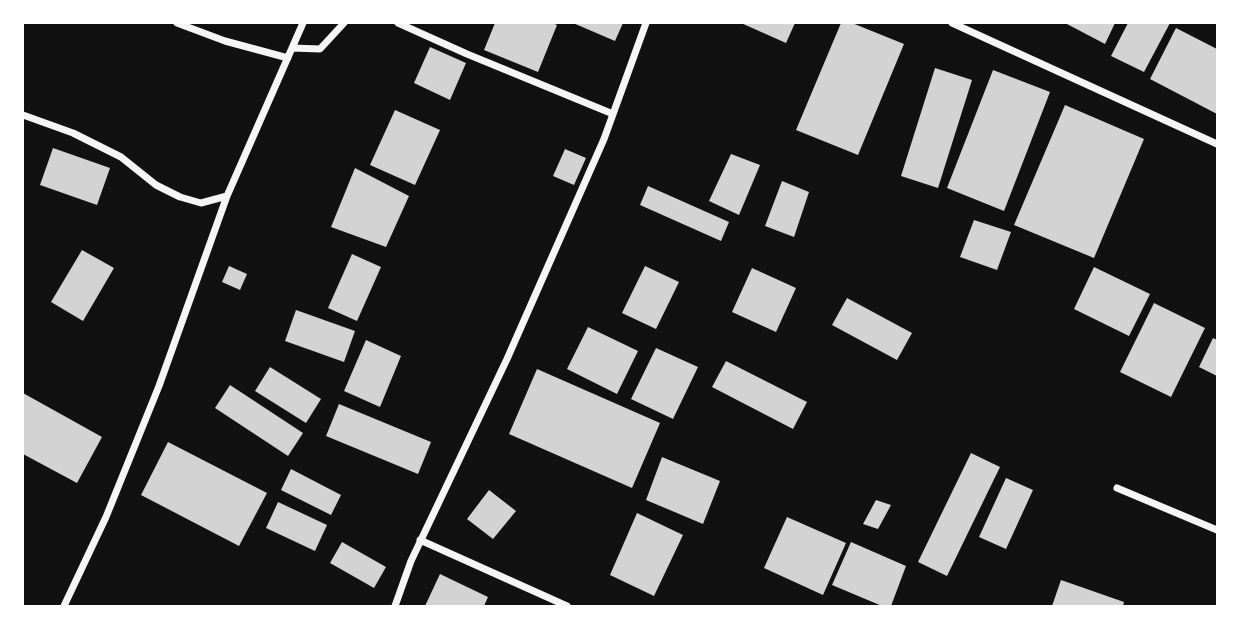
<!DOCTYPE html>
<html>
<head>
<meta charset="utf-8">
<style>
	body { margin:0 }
	#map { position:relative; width:1240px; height:629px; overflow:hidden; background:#111; font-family:Mulish,sans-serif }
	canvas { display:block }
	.frame { position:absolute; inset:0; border:24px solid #fff; pointer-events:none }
</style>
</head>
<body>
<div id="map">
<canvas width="1240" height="629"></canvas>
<div class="frame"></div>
</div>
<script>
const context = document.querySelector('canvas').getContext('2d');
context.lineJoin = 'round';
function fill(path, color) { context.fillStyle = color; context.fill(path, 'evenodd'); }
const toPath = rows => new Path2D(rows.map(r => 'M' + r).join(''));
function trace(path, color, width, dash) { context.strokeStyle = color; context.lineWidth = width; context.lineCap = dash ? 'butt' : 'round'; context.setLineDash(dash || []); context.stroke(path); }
const building = toPath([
	[495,23,552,23,557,25,538,72,484,50],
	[573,23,623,23,615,41],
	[741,23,795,23,786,43],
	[841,23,852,23,904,44,858,155,796,130],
	[1065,23,1115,23,1105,44],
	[1128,23,1170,23,1144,72,1111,56],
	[1176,28,1217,49,1217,114,1150,79],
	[430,47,466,63,450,100,414,83],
	[935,68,972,80,938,188,901,176],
	[993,70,1050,92,1004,211,947,188],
	[1065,105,1144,139,1094,258,1014,225],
	[395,110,440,130,415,185,370,165],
	[53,148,110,168,97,205,40,185],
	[565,149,586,158,574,185,553,176],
	[731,154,760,165,739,215,709,201],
	[355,168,409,196,386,247,331,227],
	[782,181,809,192,794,237,765,226],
	[648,186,729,222,721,241,640,205],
	[974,220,1011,232,997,270,960,257],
	[82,250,114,268,83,321,51,302],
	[352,254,381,267,357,321,328,308],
	[229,266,247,274,240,290,222,282],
	[645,266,679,282,656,329,622,313],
	[1094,267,1150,294,1129,336,1074,309],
	[752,268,796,288,776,332,732,312],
	[847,298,912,333,897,360,832,325],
	[1154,303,1205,328,1171,397,1120,372],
	[296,310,355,331,344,362,285,341],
	[588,327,638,351,617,394,567,369],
	[1213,338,1217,340,1217,376,1199,367],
	[366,340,401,356,380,407,344,391],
	[656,348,698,367,673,419,631,399],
	[726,361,807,402,793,429,712,387],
	[270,367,321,399,306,423,255,391],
	[537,369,660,423,632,488,509,434],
	[230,385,303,433,288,456,215,408],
	[23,393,102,437,77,483,23,454],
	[339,404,431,442,418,474,326,436],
	[168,442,267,493,239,546,141,495],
	[971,453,1000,467,947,576,918,562],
	[662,457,720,481,703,524,646,500],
	[291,469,341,495,331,515,281,490],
	[1006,478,1033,490,1006,549,979,537],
	[489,490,516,511,493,539,467,519],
	[876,500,891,505,878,529,863,524],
	[278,502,327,525,315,551,266,528],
	[637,513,683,535,654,596,610,575],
	[787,517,846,543,823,595,764,568],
	[342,542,386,567,374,588,330,563],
	[851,542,906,566,891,606,882,606,832,585],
	[440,574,488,597,484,606,425,606],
	[1061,580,1124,602,1123,606,1052,606]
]);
const minor = toPath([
	[177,23,225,41,288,58],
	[398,23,467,54,613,114],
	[952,23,1217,144],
	[292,48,320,49,344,23],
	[23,115,73,133,121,157,156,185,180,197,201,203,227,196],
	[1117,488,1217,530],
	[420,540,567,606],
	[64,606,106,517,159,386,227,196,303,23],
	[395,606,411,561,507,359,604,139,646,23]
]);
fill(building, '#d3d3d3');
trace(minor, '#f5f5f5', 7);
</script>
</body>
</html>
